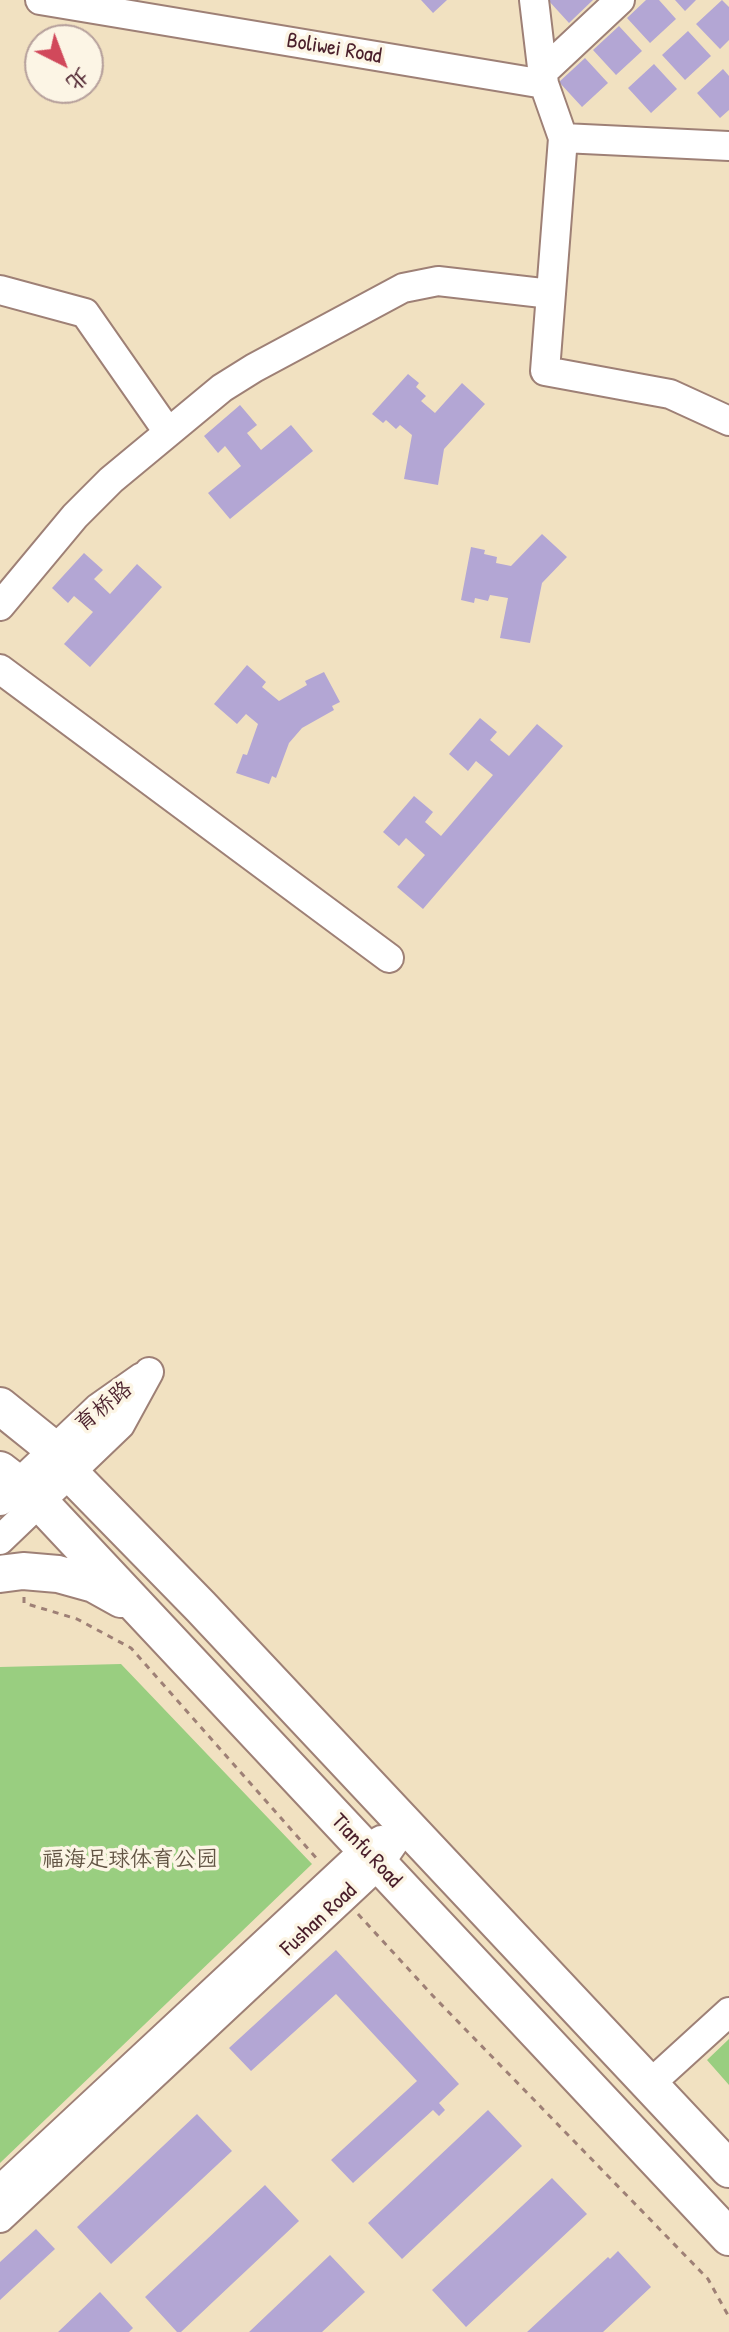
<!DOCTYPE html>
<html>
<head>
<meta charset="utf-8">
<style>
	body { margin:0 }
	#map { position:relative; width:729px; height:2332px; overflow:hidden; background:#f1e1c1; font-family:"Patrick Hand","LXGW WenKai TC",sans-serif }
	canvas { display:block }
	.north { position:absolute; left:24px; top:24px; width:80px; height:80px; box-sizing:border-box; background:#fcf5e5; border:2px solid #b59f9b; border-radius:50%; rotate:138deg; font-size:22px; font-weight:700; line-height:32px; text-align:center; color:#4a1f2b }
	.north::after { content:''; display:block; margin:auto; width:28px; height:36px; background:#d1495b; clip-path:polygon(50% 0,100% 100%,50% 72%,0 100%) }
</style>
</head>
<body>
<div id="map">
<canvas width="729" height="2332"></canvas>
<div class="north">北</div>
</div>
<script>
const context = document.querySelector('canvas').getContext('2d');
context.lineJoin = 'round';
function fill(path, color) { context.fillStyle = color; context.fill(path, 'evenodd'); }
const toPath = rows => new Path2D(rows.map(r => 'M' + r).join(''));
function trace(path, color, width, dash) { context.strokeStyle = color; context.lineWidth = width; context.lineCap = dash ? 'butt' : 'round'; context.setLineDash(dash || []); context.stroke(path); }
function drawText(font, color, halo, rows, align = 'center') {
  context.font = font + ' "Patrick Hand","LXGW WenKai TC",sans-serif'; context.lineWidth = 7; context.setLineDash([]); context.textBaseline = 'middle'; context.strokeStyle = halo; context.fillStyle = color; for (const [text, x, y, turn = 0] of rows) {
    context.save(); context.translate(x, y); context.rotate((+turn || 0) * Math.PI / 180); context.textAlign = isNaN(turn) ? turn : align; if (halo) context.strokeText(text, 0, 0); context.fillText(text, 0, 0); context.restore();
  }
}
const green = toPath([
	[121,1664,312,1864,0,2163,0,1667],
	[729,2039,729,2085,707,2060]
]);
const building = toPath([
	[421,0,447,0,433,13],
	[548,0,593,0,569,23],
	[646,0,659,0,676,19,650,43,627,18],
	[675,0,696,0,685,11],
	[722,0,729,7,729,40,720,49,696,24],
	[619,26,642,51,616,75,593,50],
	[688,31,711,56,685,80,662,55],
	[585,58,608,83,582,107,559,82],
	[654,64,677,89,651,113,628,88],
	[723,69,729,76,729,110,720,118,697,93],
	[408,374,419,383,416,387,426,396,421,401,435,413,462,383,485,404,444,449,438,485,404,479,412,435,400,425,396,429,386,420,383,423,372,414],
	[240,405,257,425,247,433,261,450,291,425,313,451,230,519,208,493,241,466,225,446,218,453,204,436],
	[542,534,567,557,542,583,530,643,500,638,508,598,490,595,488,601,475,598,474,603,461,600,471,547,485,550,484,554,497,557,496,563,511,566],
	[84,553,103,570,94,579,110,594,137,564,162,587,90,667,64,644,93,612,74,596,68,603,52,588],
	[247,665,266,682,262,687,279,701,307,685,305,681,324,672,340,702,332,706,334,710,302,728,289,743,276,778,272,776,269,784,236,773,243,754,247,755,258,724,246,714,237,724,214,704],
	[480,718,497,732,490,740,509,756,537,724,563,746,423,909,397,887,425,855,406,838,399,846,383,832,414,796,433,812,425,822,441,836,493,775,476,761,468,771,449,754],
	[336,1950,459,2084,439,2103,445,2110,439,2116,433,2110,353,2183,331,2160,417,2081,336,1994,251,2071,229,2048],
	[488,2110,522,2146,402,2259,368,2223],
	[197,2114,232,2151,111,2264,77,2227],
	[552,2178,587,2214,466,2327,432,2290],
	[265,2185,299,2221,181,2332,177,2332,145,2297],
	[36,2229,55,2249,0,2300,0,2262],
	[618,2251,651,2287,603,2332,527,2332,608,2257,610,2259],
	[330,2255,365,2292,322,2332,249,2332],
	[100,2292,133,2328,129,2332,58,2332]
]);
const path = toPath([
	[24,1597,24,1603,77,1619,131,1648,318,1860],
	[358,1914,434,1997,708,2279,729,2317]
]);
const minor = toPath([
	[40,0,544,84,534,0],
	[543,72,620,0],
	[544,84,563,138,545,371,670,394,729,421],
	[563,138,729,146],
	[0,290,85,313,168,432],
	[0,606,75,516,111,480,222,388,254,368,403,288,438,281,551,294],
	[0,669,389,958],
	[0,1501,98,1408,142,1377],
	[0,1540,120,1425,149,1372],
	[650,2084,729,2012],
	[0,2190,365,1850,381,1840],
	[0,2218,379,1864,406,1825]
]);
const major = toPath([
	[0,1406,46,1443,70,1473,201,1607,729,2169],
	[0,1470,35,1497,729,2237],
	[0,1574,23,1571,58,1574,94,1584,121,1599]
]);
const streetNames = [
	["Boliwei Road",334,49,10],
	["育桥路",104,1407,-39],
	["Tianfu Road",366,1851,47],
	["Fushan Road",319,1920,-43]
];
const parkNames = [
	["福海足球体育公园",130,1860]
];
fill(green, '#99ce80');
fill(building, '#b3a6d4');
trace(minor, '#9e8076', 32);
trace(major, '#9e8076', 40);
trace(path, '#9e8076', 3, [6, 6]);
trace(minor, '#fff', 28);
trace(major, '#fff', 36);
drawText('22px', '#4a1f2b', '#fcf5e5', streetNames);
drawText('22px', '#625444', '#fcf5e5', parkNames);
</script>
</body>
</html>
